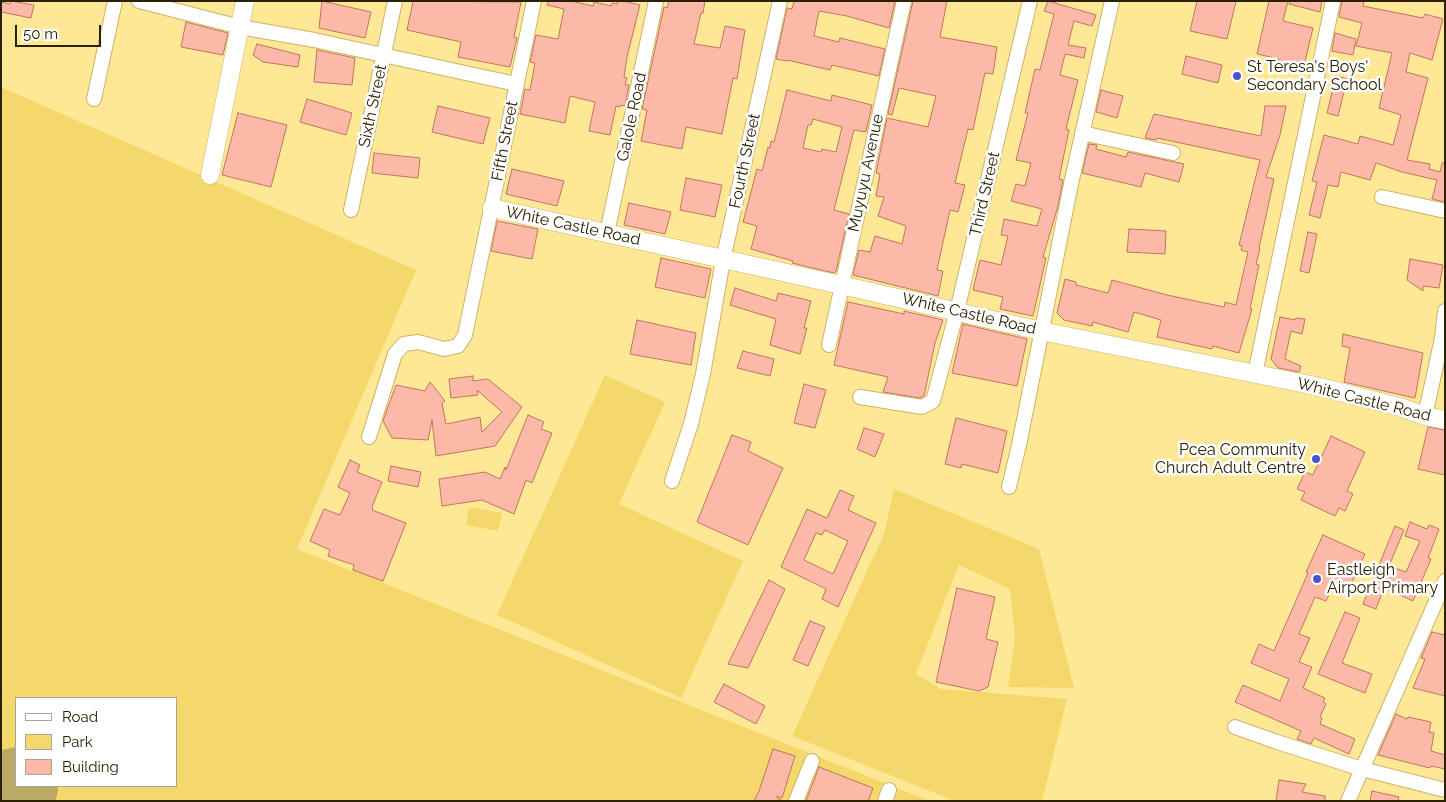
<!DOCTYPE html>
<html>
<head>
<meta charset="utf-8">
<style>
	body { margin:0 }
	#map { position:relative; width:1446px; height:802px; overflow:hidden; background:#fee896; font-family:Raleway,sans-serif }
	canvas { display:block }
	.frame { position:absolute; inset:0; border:2px solid #2a2100; pointer-events:none }
	.legend { position:absolute; left:15px; top:697px; width:162px; height:90px; box-sizing:border-box; background:#fff; border:1px solid #aaa699; margin:0; padding:6px 9px; list-style:none; font-size:15px; color:#2a2100 }
	.legend li { display:flex; align-items:center; gap:10px; height:25px }
	.legend b { width:25px; border:1px solid #aaa699 }
	.scale { position:absolute; left:15px; top:25px; width:86px; height:22px; box-sizing:border-box; border:2px solid #2a2100; border-top:0; padding-left:6px; font-size:15px; line-height:18px; white-space:nowrap; color:#2a2100; -webkit-text-stroke:4px #fff; paint-order:stroke }
</style>
</head>
<body>
<div id="map">
<canvas width="1446" height="802"></canvas>
<div class="frame"></div>
<ul class="legend">
<li><b style="height:6px;background:#fff"></b>Road</li>
<li><b style="height:14px;background:#f4d86b"></b>Park</li>
<li><b style="height:14px;background:#fdb9a7"></b>Building</li>
</ul>
<div class="scale">50 m</div>
</div>
<script>
const context = document.querySelector('canvas').getContext('2d');
context.lineJoin = 'round';
function fill(path, color) { context.fillStyle = color; context.fill(path, 'evenodd'); }
const toPath = rows => new Path2D(rows.map(r => 'M' + r).join(''));
function trace(path, color, width, dash) { context.strokeStyle = color; context.lineWidth = width; context.lineCap = dash ? 'butt' : 'round'; context.setLineDash(dash || []); context.stroke(path); }
function drawText(font, color, halo, rows, align = 'center') {
  context.font = font + ' Raleway,sans-serif'; context.lineWidth = 5; context.setLineDash([]); context.textBaseline = 'middle'; context.strokeStyle = halo; context.fillStyle = color; for (const [text, x, y, turn = 0] of rows) {
    context.save(); context.translate(x, y); context.rotate((+turn || 0) * Math.PI / 180); context.textAlign = isNaN(turn) ? turn : align; if (halo) context.strokeText(text, 0, 0); context.fillText(text, 0, 0); context.restore();
  }
}
const green = toPath([
	[1,87,416,270,297,549,352,571,375,511,406,523,383,583,930,801,1,801],
	[16,698,176,698,176,786,16,786],
	[605,375,665,402,619,504,743,561,681,698,497,615],
	[894,489,1039,549,1074,688,1008,687,1015,638,1010,589,959,565,916,674,941,689,1067,699,1042,801,955,801,792,736,884,534],
	[469,507,502,513,498,531,466,525]
]);
const runway = toPath([
	[1,791,19,786]
]);
const building = toPath([
	[11,1,34,5,31,18,1,12,1,2,10,4,11,1],
	[322,1,371,12,365,38,319,28,322,1],
	[413,1,521,2,514,37,517,38,510,67,458,57,461,42,407,30,413,1],
	[548,1,571,1,593,6,594,2,611,6,612,3,617,4,617,1,623,1,640,5,627,57,624,77,627,78,625,85,629,85,625,106,621,105,620,107,616,106,610,135,589,131,595,102,570,96,565,123,520,114,525,89,530,90,535,63,530,62,536,35,558,39,564,9,547,5,548,1],
	[669,1,705,1,703,13,701,13,694,44,720,48,725,26,745,30,737,79,733,78,722,134,686,127,682,149,641,141,647,110,642,109,664,7,667,8,669,1],
	[794,1,895,1,889,28,847,16,819,11,814,36,839,42,840,38,885,49,879,76,832,65,830,70,787,60,787,61,776,59,787,8,792,9,794,1],
	[913,1,947,1,940,37,997,47,993,74,985,73,973,130,968,129,960,162,955,183,965,185,958,212,950,210,937,270,943,271,938,296,853,275,859,250,870,252,875,236,902,244,906,226,878,216,884,197,876,196,880,174,876,173,887,118,928,127,936,96,899,88,892,115,888,114,913,1],
	[1048,1,1096,15,1092,26,1074,21,1068,45,1086,48,1084,58,1065,54,1060,75,1078,80,1066,129,1069,130,1059,179,1063,180,1058,206,1043,257,1046,258,1033,316,1000,309,1003,297,973,290,980,260,1001,265,1008,236,1001,235,1004,219,1037,226,1042,209,1011,201,1016,184,1025,186,1031,163,1016,160,1028,113,1025,113,1035,69,1040,70,1054,14,1044,11,1048,1],
	[1197,1,1236,1,1227,39,1190,31,1197,1],
	[1269,1,1288,1,1283,21,1313,28,1303,70,1277,64,1279,59,1257,54,1269,1],
	[1290,1,1322,1,1320,12,1289,4,1290,1],
	[1342,1,1364,1,1363,6,1423,18,1425,14,1443,19,1432,60,1410,53,1406,72,1428,78,1407,160,1430,164,1429,169,1440,172,1442,163,1445,163,1445,202,1432,199,1437,180,1402,172,1376,163,1370,180,1341,172,1338,187,1328,185,1320,218,1309,215,1317,182,1312,181,1324,135,1358,144,1360,136,1393,145,1401,115,1379,108,1392,53,1356,46,1362,23,1339,17,1342,1],
	[186,22,228,33,223,55,181,47,186,22],
	[1335,33,1356,39,1353,55,1332,51,1335,33],
	[257,44,300,55,298,67,263,62,253,55,257,44],
	[317,50,355,58,352,85,314,82,317,50],
	[1186,56,1222,65,1218,83,1182,74,1186,56],
	[1336,76,1360,82,1358,91,1345,88,1338,116,1327,113,1336,76],
	[787,90,831,101,832,95,872,105,866,132,854,130,834,210,849,214,836,271,834,273,792,263,793,261,751,249,757,226,743,222,757,169,762,171,768,147,770,148,771,141,774,142,787,90],
	[813,119,842,127,836,152,822,149,821,152,803,148,808,125,811,125,813,119],
	[1101,90,1123,96,1117,118,1096,112,1101,90],
	[307,99,352,113,346,135,300,122,307,99],
	[438,106,490,118,483,144,432,132,438,106],
	[1265,106,1286,106,1280,135,1266,177,1274,179,1259,248,1260,249,1256,264,1259,265,1250,309,1252,309,1239,353,1213,346,1212,349,1157,337,1161,320,1134,312,1128,332,1093,322,1092,326,1064,320,1057,313,1065,279,1076,282,1076,285,1108,293,1112,280,1167,295,1224,307,1225,302,1236,305,1248,252,1241,250,1242,246,1239,245,1260,160,1157,138,1156,140,1145,138,1154,114,1261,136,1265,106],
	[238,113,287,125,271,187,222,175,238,113],
	[1089,144,1097,145,1096,149,1126,157,1128,152,1184,164,1179,182,1145,173,1141,187,1082,173,1089,144],
	[374,153,420,158,418,178,372,173,374,153],
	[512,169,564,181,557,206,506,194,512,169],
	[686,178,722,185,715,217,680,210,686,178],
	[629,203,671,212,665,234,624,225,629,203],
	[497,221,538,229,532,259,491,251,497,221],
	[1129,229,1166,231,1165,254,1127,252,1129,229],
	[1308,232,1317,234,1309,273,1300,271,1308,232],
	[661,258,711,269,705,298,655,287,661,258],
	[1410,259,1443,265,1439,288,1423,286,1423,291,1407,280,1410,259],
	[735,288,776,301,778,293,811,301,804,328,807,328,800,354,770,345,776,319,730,305,735,288],
	[848,302,904,314,904,311,943,320,935,343,924,396,920,398,883,392,888,377,834,365,848,302],
	[1280,317,1295,320,1296,318,1305,319,1302,334,1291,331,1285,359,1301,366,1299,372,1278,368,1271,359,1280,317],
	[637,320,696,333,691,365,630,354,637,320],
	[963,324,1027,339,1017,386,952,373,963,324],
	[1343,334,1423,353,1415,398,1344,382,1350,348,1342,346,1343,334],
	[743,351,774,359,770,376,737,368,743,351],
	[473,376,473,381,488,379,522,407,495,446,436,456,432,420,428,440,392,438,383,421,396,385,425,391,430,382,445,401,442,403,446,424,480,417,482,432,502,412,477,390,478,395,451,398,449,379,473,376],
	[804,384,826,390,815,428,794,423,804,384],
	[528,415,544,422,541,429,552,433,532,483,526,480,514,514,482,500,442,506,439,479,485,472,500,479,505,467,506,470,528,415],
	[956,418,1007,431,998,473,962,464,961,468,945,464,956,418],
	[1428,427,1445,430,1445,475,1418,469,1428,427],
	[864,428,884,434,875,457,857,449,864,428],
	[732,435,751,442,748,451,783,468,748,545,697,522,732,435],
	[1331,436,1365,452,1347,491,1353,494,1345,511,1339,508,1335,516,1301,500,1305,492,1297,489,1305,472,1313,475,1331,436],
	[350,460,360,465,357,472,382,482,372,507,373,508,372,510,406,523,383,581,353,570,354,565,328,556,330,550,310,541,324,509,340,515,350,493,338,487,350,460],
	[391,466,421,472,418,487,388,481,391,466],
	[840,490,854,496,848,510,876,523,838,607,822,599,826,589,781,567,807,509,827,518,840,490],
	[825,530,848,541,833,574,804,560,816,533,822,535,825,530],
	[1410,522,1427,529,1429,525,1439,529,1428,558,1431,559,1413,601,1384,588,1376,609,1363,604,1395,526,1404,530,1389,566,1406,572,1420,541,1405,536,1410,522],
	[1323,535,1365,554,1348,591,1334,585,1326,601,1315,597,1299,634,1310,638,1299,662,1312,667,1303,688,1325,698,1323,702,1326,704,1320,717,1322,718,1320,724,1355,739,1349,754,1314,738,1311,744,1297,739,1301,731,1235,702,1243,685,1280,701,1289,679,1251,663,1259,644,1274,651,1308,573,1306,572,1323,535],
	[769,580,785,589,748,668,728,664,769,580],
	[957,588,995,597,986,639,998,642,988,687,979,691,936,682,957,588],
	[1345,612,1360,618,1342,663,1372,674,1365,693,1318,674,1345,612],
	[810,621,825,627,808,666,793,660,810,621],
	[1432,632,1445,635,1445,696,1413,688,1425,659,1421,658,1432,632],
	[724,684,765,706,756,724,714,702,724,684],
	[1396,714,1407,719,1408,717,1431,722,1429,732,1434,733,1431,751,1445,755,1445,769,1431,766,1430,768,1378,755,1396,714],
	[773,749,795,756,782,798,777,796,777,798,783,801,754,801,759,791,773,749],
	[819,767,873,788,868,801,806,801,819,767],
	[1279,780,1306,784,1302,792,1325,796,1325,801,1276,801,1279,780],
	[1372,791,1399,797,1398,801,1370,801,1372,791]
]);
const minor = toPath([
	[139,1,240,27,314,40,516,84],
	[94,99,115,1],
	[1082,133,1173,153],
	[1382,197,1445,211],
	[351,210,395,1],
	[607,233,656,1],
	[829,345,904,1],
	[1255,374,1333,1],
	[860,397,922,407,933,401,957,311,1030,1],
	[1425,416,1442,338,1445,311],
	[369,437,395,354,404,344,418,342,444,349,458,346,465,335,534,1],
	[672,481,691,424,703,374,723,260,780,1],
	[1009,487,1019,445,1071,184,1112,1],
	[1235,727,1277,742,1362,769,1445,790],
	[796,801,812,761],
	[885,801,889,790],
	[1348,801,1445,581]
]);
const tertiary = toPath([
	[210,175,245,1],
	[492,208,841,285,1041,331,1316,386,1400,407,1425,416,1445,420]
]);
const markers = [
	[1237,76,5,"#4b53c8"],
	[1316,459,5,"#4b53c8"],
	[1317,579,5,"#4b53c8"]
];
const poiNames = [
	["St Teresa's Boys'",1247,67],
	["Secondary School",1247,85],
	["Pcea Community",1306,450,"right"],
	["Church Adult Centre",1306,468,"right"],
	["Eastleigh",1327,570],
	["Airport Primary",1327,588]
];
const streetNames = [
	["Sixth Street",373,106,-78],
	["Galole Road",632,117,-78],
	["Fifth Street",505,141,-79],
	["Fourth Street",745,161,-78],
	["Muyuyu Avenue",866,173,-78],
	["Third Street",985,194,-77],
	["White Castle Road",573,226,12],
	["White Castle Road",969,314,13],
	["White Castle Road",1364,400,14]
];
fill(green, '#f4d86b');
trace(runway, '#bba966', 78);
fill(building, '#fdb9a7');
trace(building, '#c37460', 1);
trace(minor, '#cab565', 16);
trace(tertiary, '#cab565', 19);
trace(minor, '#fff', 14);
trace(tertiary, '#fff', 18);
for (const [x, y, r, color] of markers) { const dot = new Path2D(); dot.arc(x, y, r, 0, 2 * Math.PI); context.fillStyle = color; context.fill(dot); trace(dot, '#fff', 2); }
drawText('16px', '#2a2100', '#fff', poiNames, 'left');
drawText('16px', '#2a2100', '#fff', streetNames);
</script>
</body>
</html>
